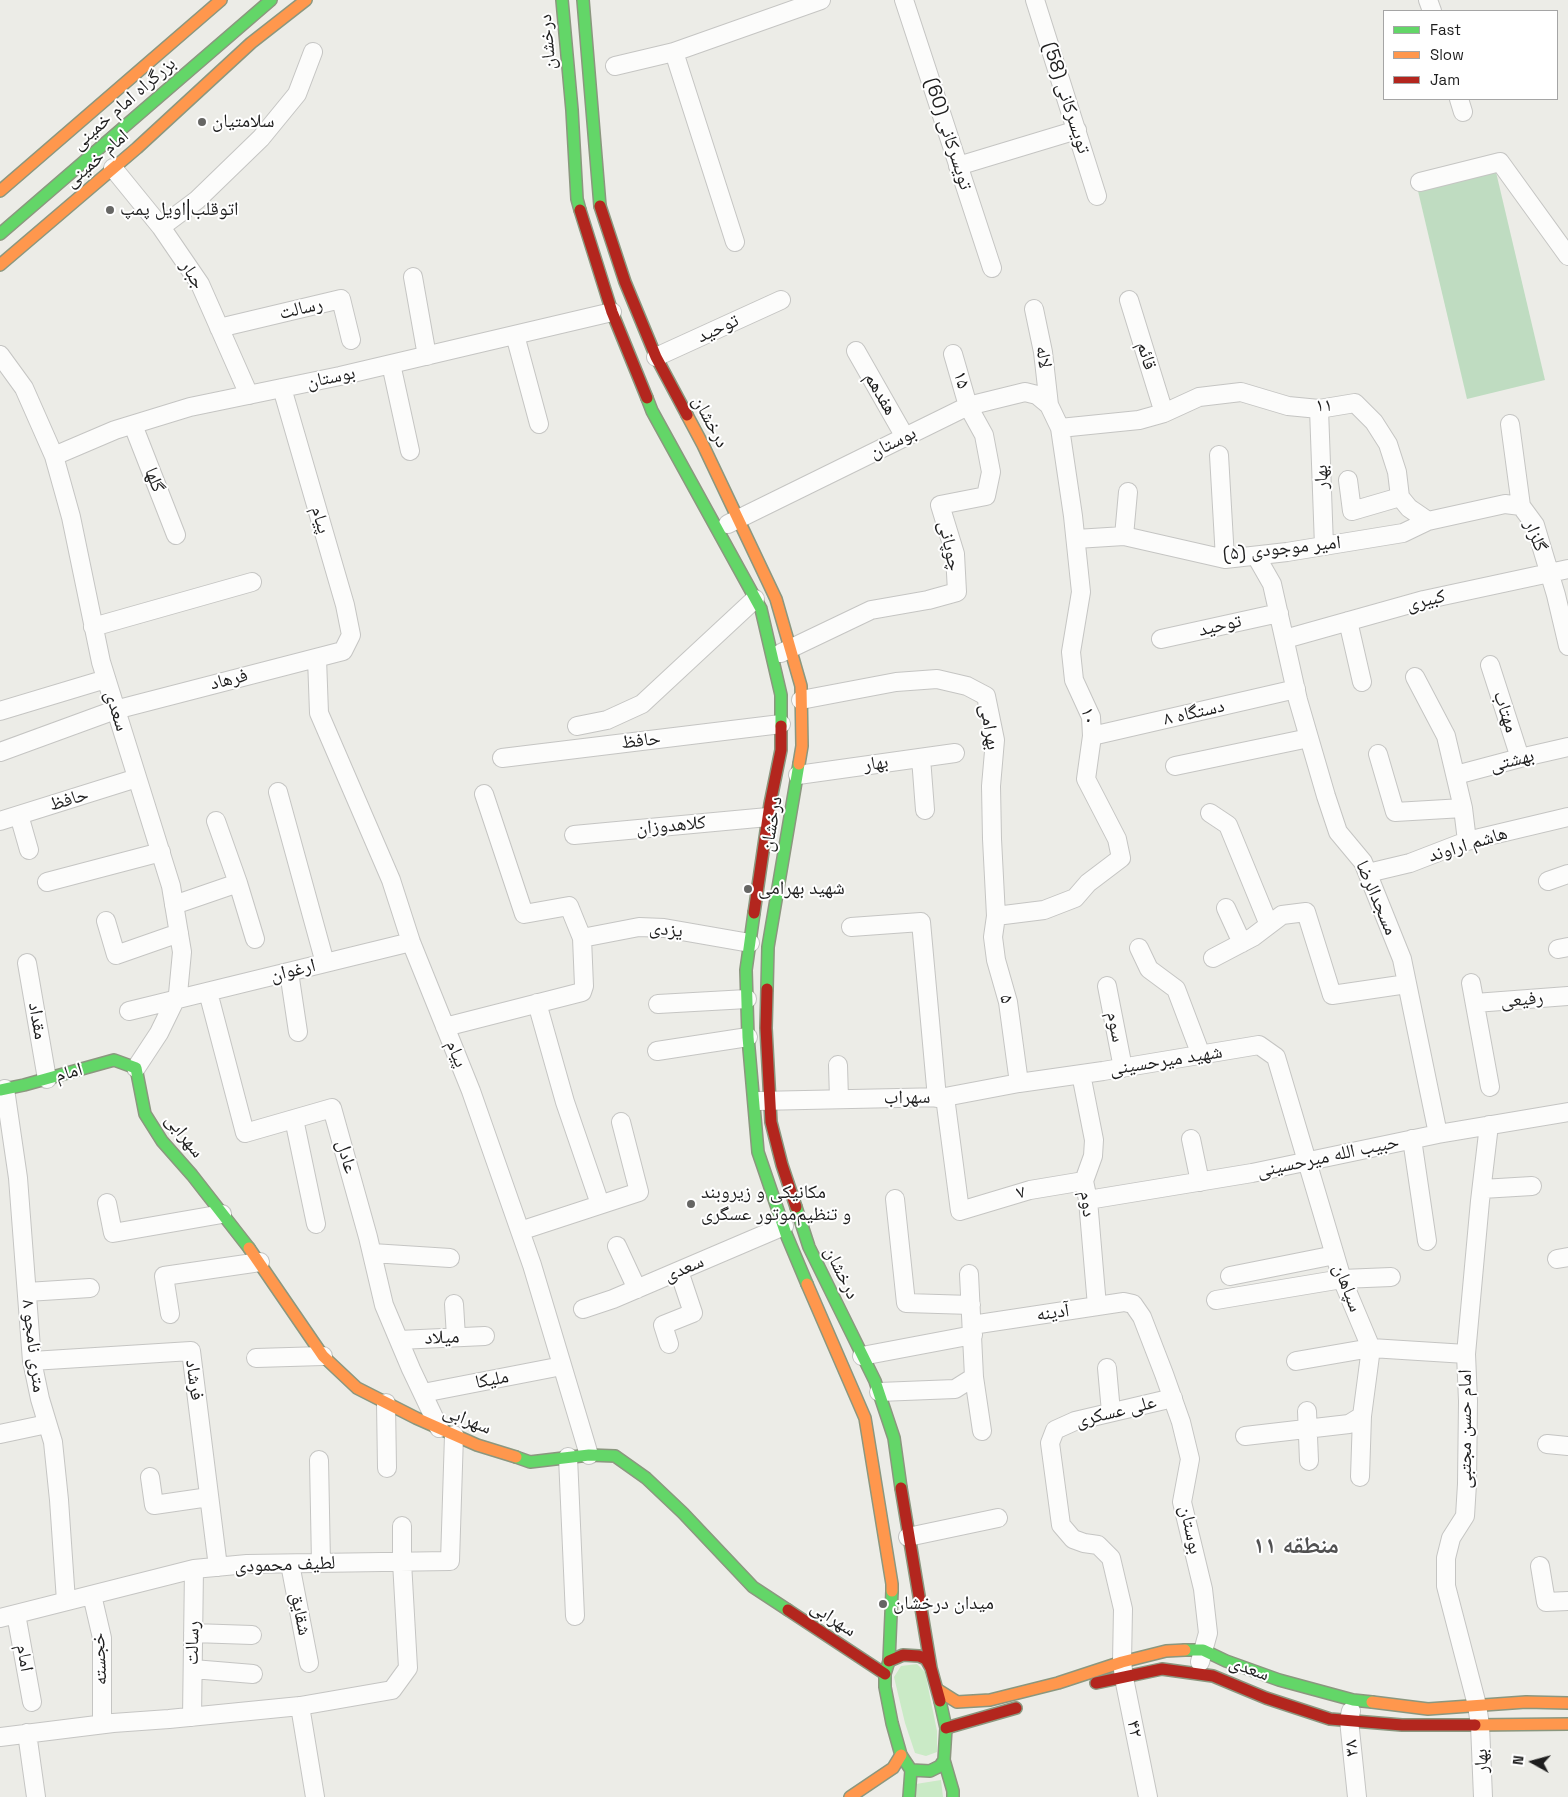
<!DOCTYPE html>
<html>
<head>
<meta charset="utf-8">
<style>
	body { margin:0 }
	#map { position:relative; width:1568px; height:1797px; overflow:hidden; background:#ecece7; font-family:"Space Grotesk",sans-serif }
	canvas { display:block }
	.legend { position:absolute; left:1383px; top:10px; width:175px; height:90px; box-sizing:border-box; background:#fff; border:1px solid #a5a5a5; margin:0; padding:6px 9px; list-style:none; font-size:15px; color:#1e1e1e }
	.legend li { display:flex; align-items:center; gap:10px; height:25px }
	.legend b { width:25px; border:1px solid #a5a5a5 }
	.north { position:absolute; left:1508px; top:1737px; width:50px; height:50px; -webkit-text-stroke:4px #fff; paint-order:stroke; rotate:277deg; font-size:14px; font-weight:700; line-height:20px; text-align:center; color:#1e1e1e }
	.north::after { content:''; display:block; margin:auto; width:18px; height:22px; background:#1e1e1e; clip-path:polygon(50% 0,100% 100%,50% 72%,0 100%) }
</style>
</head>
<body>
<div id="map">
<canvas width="1568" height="1797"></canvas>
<ul class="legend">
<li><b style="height:6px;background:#63d668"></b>Fast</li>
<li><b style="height:6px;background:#ff974d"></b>Slow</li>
<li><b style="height:6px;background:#b3261e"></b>Jam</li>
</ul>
<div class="north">N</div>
</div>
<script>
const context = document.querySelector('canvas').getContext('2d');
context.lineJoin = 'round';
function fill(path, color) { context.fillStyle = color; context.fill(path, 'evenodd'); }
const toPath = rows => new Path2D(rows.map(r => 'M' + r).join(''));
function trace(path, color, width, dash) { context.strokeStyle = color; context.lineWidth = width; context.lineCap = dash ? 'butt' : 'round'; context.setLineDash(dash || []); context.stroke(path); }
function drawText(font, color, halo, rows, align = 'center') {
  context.font = font + ' "Space Grotesk","Noto Naskh Arabic",sans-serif'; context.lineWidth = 4; context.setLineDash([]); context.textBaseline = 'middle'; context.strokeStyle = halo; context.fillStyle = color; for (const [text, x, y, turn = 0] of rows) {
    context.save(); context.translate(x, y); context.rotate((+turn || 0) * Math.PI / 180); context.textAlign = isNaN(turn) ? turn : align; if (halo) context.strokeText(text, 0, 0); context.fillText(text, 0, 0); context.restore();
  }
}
const grass = toPath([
	[917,1664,925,1672,937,1731,937,1752,926,1756,915,1753,905,1723,894,1677,901,1666],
	[941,1780,943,1797,916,1797,916,1784]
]);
const forest = toPath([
	[1496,172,1545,380,1467,399,1418,191]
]);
const street = toPath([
	[904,0,992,268],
	[1035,0,1097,196],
	[1428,0,1432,11],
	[674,52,735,242],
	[615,66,674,52,821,0],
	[1459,99,1463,112],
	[958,166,1077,130],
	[113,168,161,227,200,284,249,395],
	[1420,182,1500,162,1568,256],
	[161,227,197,200,261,138,297,94,313,52],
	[413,277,427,356],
	[1129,300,1164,413],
	[1034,309,1043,352,1049,405],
	[219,328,341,299,351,340],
	[515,335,539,424],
	[856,351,905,437],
	[0,355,24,388,54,456,71,517,101,662,171,886,182,952,178,994,159,1033,136,1068],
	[656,357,781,300],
	[391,364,410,451],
	[1319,409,1324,546],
	[1510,424,1521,506,1535,525,1556,595,1568,646],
	[133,425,176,535],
	[1060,428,1139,420,1164,413,1199,397,1241,392,1288,406,1319,409,1355,403,1374,422,1388,444,1397,472,1400,497,1409,508,1428,521,1505,504,1521,506],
	[1219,455,1225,559],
	[54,456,115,430,190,407,340,376,612,312],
	[1348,480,1352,511,1400,497],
	[728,524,968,406,1025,392,1037,395,1049,405,1060,428,1073,516,1081,592,1071,652,1074,680,1091,717,1092,736,1086,779,1117,839,1121,858,1088,883,1075,898,1044,910,996,916],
	[1124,536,1128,492],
	[1076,539,1124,536,1225,559,1287,552,1403,533,1428,521],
	[1256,556,1272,584,1298,700,1326,796,1338,832,1363,862,1402,959,1438,1134],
	[1348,621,1362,682],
	[93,627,252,582],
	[1161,639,1279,613],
	[1285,639,1424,600,1568,569],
	[781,653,871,610,928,600,957,592,955,554,940,505,986,496,991,472,984,435,968,406,953,354],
	[317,658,319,713,391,880,411,942,471,1091,532,1265,589,1455],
	[1490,665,1520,758],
	[1415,677,1446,736,1463,808,1467,841],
	[801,700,896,682,937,679,967,686,986,696,995,740,991,786,992,839,996,916,993,937,996,960,1008,1002,1019,1083],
	[0,711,106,679],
	[577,726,607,720,642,704,755,599],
	[1092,736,1296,689],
	[0,752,115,710,343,651,351,635,345,605,282,388],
	[1378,754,1395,812,1463,808],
	[502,758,781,724],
	[921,758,925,810],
	[1175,766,1309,738],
	[798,775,955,753],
	[1456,775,1520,758,1568,747],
	[278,792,325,963],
	[1210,813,1228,825,1269,925],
	[19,815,29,850],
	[0,821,137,778],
	[216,821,238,883,255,939],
	[574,835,768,817],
	[1368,873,1410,863,1467,841,1568,817],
	[1548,881,1568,874],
	[47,882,161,852],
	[174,905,238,883],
	[1226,908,1242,943],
	[106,921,116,955,179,933],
	[851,927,921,922,937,1098],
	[582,938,639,927,664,928,750,943],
	[1139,948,1149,969,1176,989,1201,1055],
	[1558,949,1568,947],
	[1213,958,1253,937,1282,915,1306,912,1332,995,1407,984],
	[27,963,47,1079],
	[289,972,298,1032],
	[1471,983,1490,1087],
	[1107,986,1123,1068],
	[208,992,245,1133,332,1108,368,1237,384,1305,411,1369,439,1428],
	[537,1003,565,1102,600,1204],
	[1475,1003,1568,996],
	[658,1004,747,999],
	[129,1011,411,942],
	[445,1027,582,992,584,986,582,938,569,906,524,914,484,794],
	[657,1051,748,1037],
	[838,1065,839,1099],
	[1081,1074,1094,1140,1093,1156,1084,1181,1088,1200,1097,1306],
	[5,1089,18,1178,32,1361,40,1399,53,1442,59,1500,66,1601],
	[945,1097,960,1211,1030,1190,1084,1181],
	[758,1101,945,1097,1019,1083,1103,1071,1259,1045,1276,1057,1342,1279,1371,1348,1362,1416,1360,1477],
	[294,1119,316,1224],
	[1191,1139,1200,1182],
	[1412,1139,1427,1241],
	[1482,1189,1532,1186],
	[895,1199,906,1303,971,1305],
	[1088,1200,1252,1173,1438,1134,1568,1112],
	[107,1203,113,1233,222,1214],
	[520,1231,639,1192,621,1122],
	[617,1246,637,1289],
	[372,1253,450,1258],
	[1557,1259,1568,1257],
	[1230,1276,1335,1255],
	[27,1292,90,1288],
	[1216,1300,1342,1279,1391,1277],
	[454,1304,456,1337],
	[583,1309,613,1299,784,1226],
	[170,1314,164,1276,260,1262],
	[972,1325,1124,1302,1133,1304,1142,1317,1164,1374,1181,1422,1190,1459,1182,1502,1203,1589,1208,1633,1200,1662],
	[399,1340,485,1336],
	[669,1344,663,1325,693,1313,679,1271],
	[862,1356,973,1335],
	[256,1358,323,1356],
	[32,1361,191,1351,218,1567],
	[1296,1361,1371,1348,1466,1354],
	[1107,1368,1111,1412],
	[974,1377,982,1431],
	[879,1392,955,1389,974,1377,969,1274],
	[423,1393,562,1366],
	[386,1403,387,1468],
	[1307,1411,1309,1461],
	[0,1434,47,1424],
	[1245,1436,1349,1424,1362,1416],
	[1547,1444,1568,1446],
	[568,1457,575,1616],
	[319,1460,321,1563],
	[150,1477,154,1505,209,1497],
	[908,1537,998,1518],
	[290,1564,309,1663],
	[1540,1566,1546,1602,1568,1601],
	[92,1595,102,1638,102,1724],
	[16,1614,32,1702],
	[0,1618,194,1569,247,1564,450,1561,454,1435],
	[193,1633,252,1635],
	[193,1669,253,1674],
	[300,1706,315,1797],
	[1351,1711,1349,1720,1357,1797],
	[192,1717,194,1569],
	[27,1733,36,1797],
	[0,1737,113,1723,169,1719,300,1706,392,1690,408,1668,402,1562,402,1526],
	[1148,1797,1124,1678,1122,1662,1123,1609,1111,1558,1098,1545,1084,1543,1073,1539,1061,1525,1050,1443,1055,1430,1075,1421,1173,1398],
	[1483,1797,1480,1725,1477,1705,1446,1586,1446,1558,1451,1538,1465,1516,1467,1484,1468,1401,1466,1354,1480,1201,1489,1125]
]);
const fast = toPath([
	[562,0,572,110,577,199,580,210],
	[583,0,600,206],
	[0,234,271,0],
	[647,398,652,411,761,609,781,695,781,726],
	[754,913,746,970,748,1037,758,1152,786,1234,807,1284],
	[767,989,768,947,799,764],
	[0,1090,24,1085,114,1060,136,1068,145,1114,162,1141,192,1175,249,1248],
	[796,1207,809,1247,875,1381,894,1438,901,1488],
	[516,1457,530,1462,589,1455,615,1456,646,1478,683,1513,753,1587,788,1610],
	[892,1591,889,1661,885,1674,885,1687,892,1723,901,1755,911,1770,930,1771,940,1766,944,1760,946,1728,940,1701],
	[1185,1650,1203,1650,1226,1661,1279,1680,1353,1700,1372,1702],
	[944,1760,953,1791,953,1797],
	[909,1797,911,1770]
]);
const slow = toPath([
	[0,191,221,0],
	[0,265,137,148,251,43,306,0],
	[687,415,703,445,776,599,801,686,802,746,799,764],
	[249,1248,323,1356,357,1388,416,1418,477,1445,516,1457],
	[807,1284,865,1418,892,1584,892,1591],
	[938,1690,957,1702,990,1700,1058,1683,1122,1662,1166,1651,1185,1650],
	[1372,1702,1428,1709,1526,1702,1568,1703],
	[1475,1725,1568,1724],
	[850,1797,893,1768,901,1755]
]);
const jam = toPath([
	[600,206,625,282,656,357,687,415],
	[580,210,612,312,647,398],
	[754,913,770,804,781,750,781,726],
	[767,989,766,1028,771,1122,782,1165,796,1207],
	[901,1488,931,1668],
	[788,1610,885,1674],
	[889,1661,903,1655,919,1656,926,1659,931,1668,940,1701],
	[1096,1683,1162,1669,1213,1676,1266,1698,1330,1719,1402,1725,1475,1725],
	[946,1728,1016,1708]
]);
const markers = [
	[202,122,5,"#666664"],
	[110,210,5,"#666664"],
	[748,889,5,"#666664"],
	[691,1204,5,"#666664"],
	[883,1604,5,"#666664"]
];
const streetNames = [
	["درخشان",548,42,-95],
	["تویسرکانی (58)",1066,98,72],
	["بزرگراه امام خمینی",124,104,-41],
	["تویسرکانی (60)",948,134,72],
	["امام خمینی",97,159,-41],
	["جبار",192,275,59],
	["رسالت",301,309,-13],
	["توحید",718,329,-25],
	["قائم",1146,356,73],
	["لاله",1043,357,81],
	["بوستان",331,378,-12],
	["۱۵",961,380,74],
	["هفدهم",880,394,60],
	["۱۱",1324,406,-3],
	["درخشان",710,422,62],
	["بوستان",893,443,-26],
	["بهار",1322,477,-92],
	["گلها",154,480,69],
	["پیام",320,520,74],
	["گلزار",1535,536,68],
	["چوپانی",949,546,78],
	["امیر موجودی (۵)",1282,549,-6],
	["کبیری",1426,601,-14],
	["توحید",1220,626,-13],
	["فرهاد",229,680,-14],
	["سعدی",116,711,73],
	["مهتاب",1505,712,72],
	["۸ دستگاه",1194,713,-13],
	["۱۰",1088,716,76],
	["بهرامی",989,727,81],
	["حافظ",641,741,-7],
	["بهشتی",1512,761,-14],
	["بهار",876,764,-8],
	["حافظ",69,800,-17],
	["درخشان",772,824,-80],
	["کلاهدوزان",671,826,-5],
	["هاشم اراوند",1468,845,-17],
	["مسجدالرضا",1376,898,67],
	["یزدی",666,930,6],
	["ارغوان",293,971,-14],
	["۵",1006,999,78],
	["رفیعی",1522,1000,-5],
	["مقداد",37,1021,80],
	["سوم",1115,1027,79],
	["پیام",456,1054,68],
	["شهید میرحسینی",1166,1061,-9],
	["امام",69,1073,-16],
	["سهراب",907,1098,-1],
	["سهرابی",184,1136,52],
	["عادل",346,1157,75],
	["حبیب الله میرحسینی",1328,1157,-12],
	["۷",1021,1193,-15],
	["دوم",1087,1204,83],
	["سعدی",684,1269,-23],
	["درخشان",841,1273,64],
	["سپاهان",1347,1288,69],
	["آدینه",1053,1313,-8],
	["میلاد",442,1338,-2],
	["۸ متری نامجو",33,1346,83],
	["فرشاد",194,1380,82],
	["ملیکا",492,1380,-11],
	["علی عسکری",1116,1412,-14],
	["سهرابی",467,1420,22],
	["امام حسن مجتبی",1466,1429,-90],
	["بوستان",1190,1530,78],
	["لطیف محمودی",285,1565,-2],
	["شقایق",300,1614,79],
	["سهرابی",833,1619,33],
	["رسالت",193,1643,-89],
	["امام",24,1658,80],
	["خجسته",100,1659,-93],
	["سعدی",1249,1669,20],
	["۴۲",1134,1729,79],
	["۳۸",1352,1748,-96],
	["بهار",1482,1761,-92]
];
const poiNames = [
	["سلامتیان",212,122],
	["اتوقلب|اویل پمپ",120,210],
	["شهید بهرامی",758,889],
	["مکانیکی و زیروبند",701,1193],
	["و تنظیم‌موتور عسگری",701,1215],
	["میدان درخشان",893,1604]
];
const districtNames = [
	["منطقه ۱۱",1296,1546]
];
fill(grass, '#caeac6');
fill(forest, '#bfdcc1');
trace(street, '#c5c5c3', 20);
trace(fast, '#8b977f', 14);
trace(slow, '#8b977f', 14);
trace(jam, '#8b977f', 14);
trace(street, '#fcfcfb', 18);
trace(fast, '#63d668', 11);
trace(slow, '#ff974d', 11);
trace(jam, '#b3261e', 11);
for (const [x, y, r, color] of markers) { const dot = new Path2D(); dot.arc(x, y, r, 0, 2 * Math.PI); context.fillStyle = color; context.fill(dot); trace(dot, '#fff', 2); }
drawText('19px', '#1e1e1e', '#fff', streetNames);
drawText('19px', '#1e1e1e', '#fff', poiNames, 'left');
drawText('bold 24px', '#515151', '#fff', districtNames);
</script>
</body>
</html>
